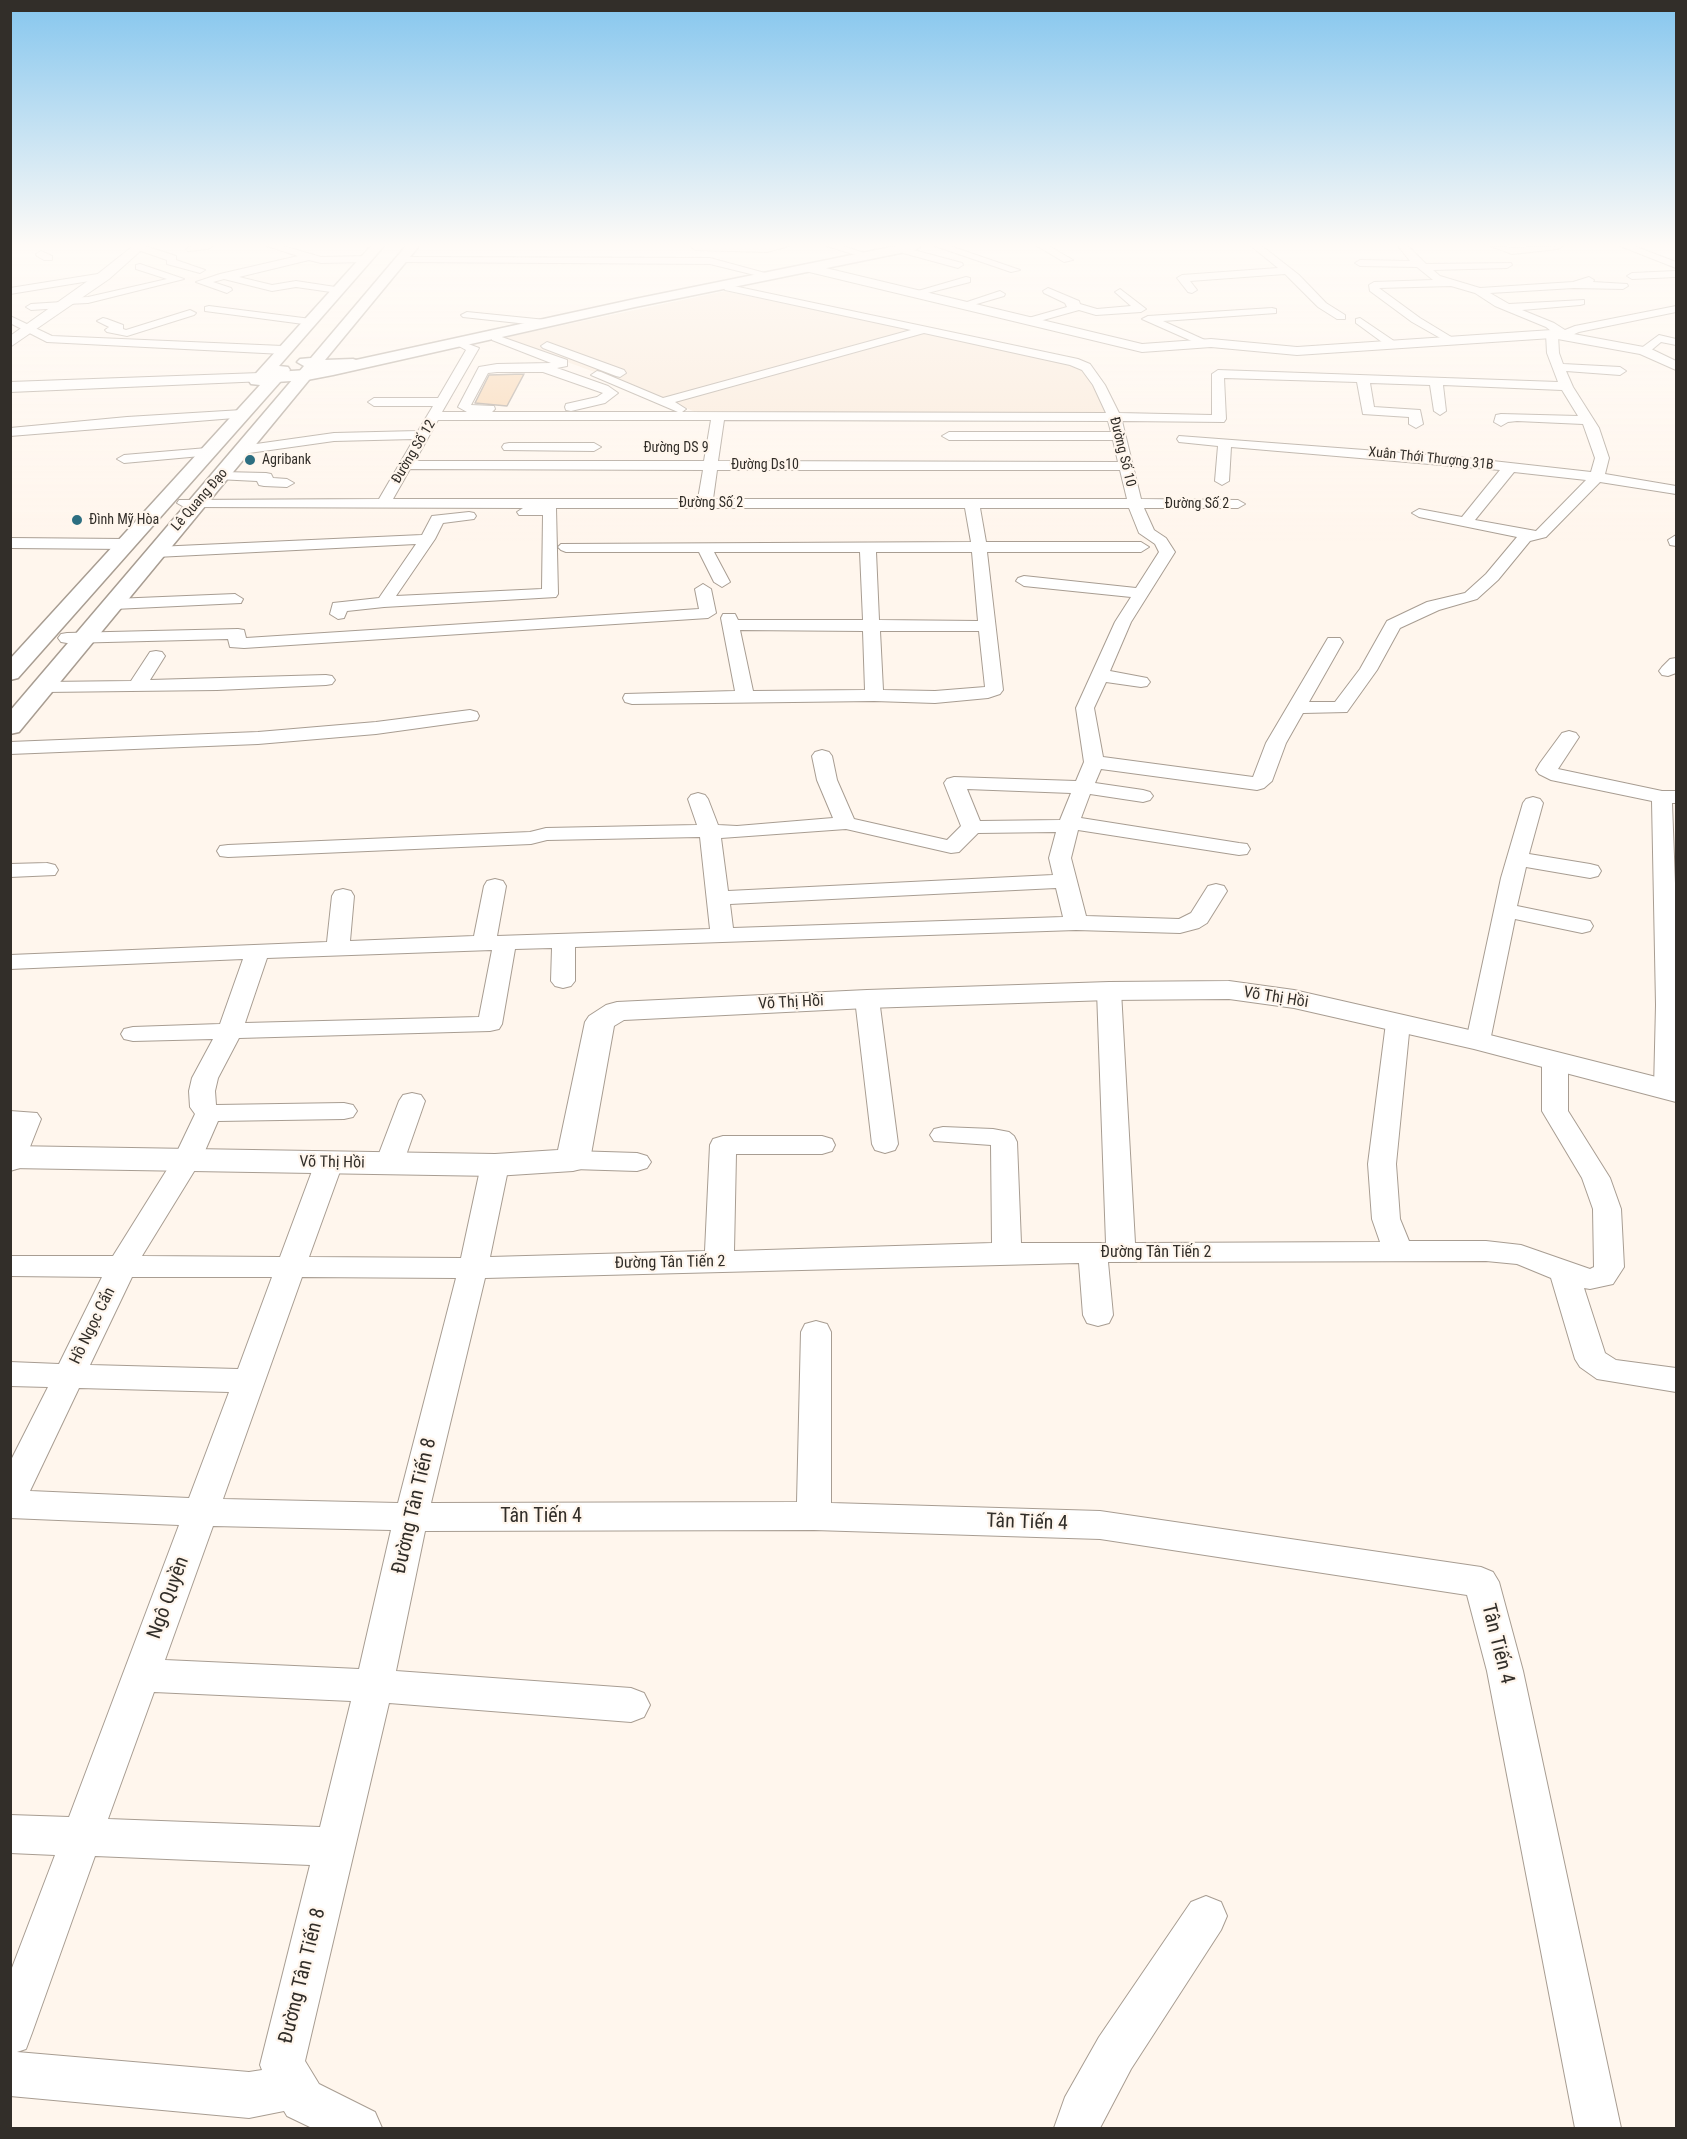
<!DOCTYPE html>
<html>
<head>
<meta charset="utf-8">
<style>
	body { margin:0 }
	#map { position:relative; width:1687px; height:2139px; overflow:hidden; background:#fff6ed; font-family:"Roboto Condensed",sans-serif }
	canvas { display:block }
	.frame { position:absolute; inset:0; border:12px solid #322e29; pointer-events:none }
</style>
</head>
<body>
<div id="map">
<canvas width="1687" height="2139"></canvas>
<div class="frame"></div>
</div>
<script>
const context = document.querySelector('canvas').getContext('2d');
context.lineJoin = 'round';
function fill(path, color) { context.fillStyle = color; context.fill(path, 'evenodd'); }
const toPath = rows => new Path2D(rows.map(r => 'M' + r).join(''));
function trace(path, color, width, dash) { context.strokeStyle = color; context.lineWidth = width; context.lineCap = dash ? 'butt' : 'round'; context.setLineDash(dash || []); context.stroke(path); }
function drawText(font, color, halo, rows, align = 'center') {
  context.font = font + ' "Roboto Condensed",sans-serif'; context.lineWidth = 4.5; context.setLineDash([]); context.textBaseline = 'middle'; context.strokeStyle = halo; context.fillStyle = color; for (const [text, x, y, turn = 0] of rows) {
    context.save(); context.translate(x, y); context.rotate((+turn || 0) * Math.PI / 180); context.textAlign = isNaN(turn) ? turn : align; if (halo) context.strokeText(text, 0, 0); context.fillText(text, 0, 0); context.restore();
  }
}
const built = toPath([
	[725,291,1080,366,1096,386,1107,415,699,414,665,398,502,338]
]);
const building = toPath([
	[524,374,507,406,475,403,489,375,524,374]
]);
const minor = toPath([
	[134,246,145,246,176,256,176,260,205,270,200,273,167,264,167,260,135,249,134,246],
	[191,246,213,246,208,249,188,251,186,249,191,246],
	[267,246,283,246,321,257,367,256,372,259,367,262,321,263,309,260,239,277,272,285,296,281,342,288,343,290,338,293,296,287,272,291,224,279,213,282,231,288,232,290,227,293,196,282,220,274,298,256,267,246],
	[691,246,789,246,767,252,695,250,691,246],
	[827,246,843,246,873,256,868,259,827,246],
	[935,246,950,246,1020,270,1011,272,935,246],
	[1037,246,1049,246,1073,260,1064,262,1037,246],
	[1251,246,1262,246,1299,275,1326,303,1345,315,1345,319,1337,319,1318,307,1285,274,1190,281,1197,290,1192,293,1188,292,1177,278,1182,275,1278,268,1251,246],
	[1398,246,1408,246,1426,264,1511,263,1512,265,1507,268,1433,270,1440,276,1480,288,1573,282,1589,277,1594,280,1593,282,1627,284,1628,286,1623,289,1574,288,1490,293,1509,304,1584,300,1584,304,1580,305,1522,310,1554,323,1565,330,1575,326,1676,306,1676,312,1579,332,1565,338,1558,335,1559,353,1563,364,1620,367,1626,371,1620,375,1566,371,1573,387,1599,428,1609,458,1605,474,1676,486,1676,494,1600,482,1546,537,1530,541,1498,580,1477,599,1439,610,1400,628,1377,670,1347,712,1303,713,1286,743,1272,781,1264,788,1257,790,1101,769,1095,783,1143,790,1150,792,1153,796,1150,800,1143,802,1090,794,1081,818,1239,843,1247,844,1250,849,1247,854,1239,855,1078,830,1071,858,1086,916,1179,919,1191,913,1208,886,1216,884,1224,886,1227,891,1207,923,1199,928,1180,933,1076,930,575,947,575,981,571,986,563,988,555,986,551,981,552,948,515,949,502,1024,499,1029,490,1031,239,1038,218,1078,215,1091,216,1105,344,1103,353,1105,357,1111,353,1117,344,1119,218,1121,201,1160,142,1256,280,1257,315,1163,319,1157,329,1154,339,1157,343,1163,309,1257,461,1258,481,1165,485,1159,495,1156,505,1159,509,1165,490,1257,705,1251,710,1145,713,1139,723,1136,822,1136,832,1139,835,1145,832,1151,822,1154,736,1154,734,1251,992,1243,991,1145,934,1141,930,1135,934,1129,943,1127,993,1129,1009,1132,1014,1136,1017,1142,1021,1243,1106,1243,1097,991,1101,986,1109,984,1117,986,1121,991,1135,1243,1380,1242,1372,1219,1368,1164,1386,1023,1389,1018,1398,1016,1407,1018,1410,1023,1396,1164,1400,1219,1409,1241,1486,1241,1521,1245,1590,1269,1594,1267,1593,1209,1582,1178,1542,1111,1542,1061,1546,1056,1555,1053,1564,1056,1568,1061,1568,1111,1610,1178,1621,1209,1624,1267,1613,1284,1590,1289,1584,1288,1605,1353,1616,1360,1676,1368,1676,1392,1597,1379,1580,1367,1575,1359,1551,1278,1517,1264,1486,1261,1108,1262,1113,1315,1109,1323,1098,1326,1087,1323,1083,1315,1079,1263,485,1278,431,1503,797,1502,801,1332,805,1324,816,1321,827,1324,831,1332,831,1503,1100,1511,1481,1567,1493,1572,1499,1582,1523,1671,1621,2128,1575,2128,1487,1671,1467,1595,1100,1539,814,1530,425,1531,396,1671,631,1688,644,1693,650,1705,644,1717,631,1722,389,1703,305,2061,319,2084,375,2112,382,2128,312,2128,287,2116,284,2111,249,2118,10,2096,10,1973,55,1855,10,1853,10,1815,69,1817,179,1525,10,1518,10,1462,48,1387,10,1386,10,1362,59,1364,102,1277,10,1276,10,1256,113,1256,173,1160,195,1114,190,1107,189,1091,192,1078,213,1039,133,1041,124,1039,121,1034,124,1029,133,1027,220,1024,243,959,10,969,10,955,327,942,332,896,335,891,343,889,351,891,354,896,350,941,474,936,484,886,487,881,495,879,503,881,506,886,497,936,710,929,700,837,547,840,531,844,228,857,220,856,217,851,220,846,228,845,530,832,546,828,697,825,688,799,691,795,698,793,705,795,708,799,718,825,737,826,833,818,817,780,812,756,815,752,822,750,829,752,832,756,837,780,854,819,947,840,961,826,944,783,947,779,954,777,1076,781,1084,762,1076,708,1115,622,1131,597,1024,586,1016,581,1018,578,1024,576,1136,588,1159,552,1155,544,1139,533,1129,508,980,508,986,542,1141,542,1149,547,1141,552,987,552,1003,690,1000,694,988,698,935,703,874,701,632,704,625,702,623,698,625,694,735,691,721,618,723,614,735,614,738,620,863,620,860,552,714,552,730,582,722,587,714,582,699,552,566,552,561,550,558,547,561,544,971,542,965,508,556,508,558,594,556,597,384,607,347,611,344,618,338,619,330,614,333,603,379,598,416,544,156,557,148,552,156,547,422,535,432,516,469,512,474,513,476,516,474,519,443,523,435,539,396,596,542,589,543,515,519,515,517,512,523,508,184,507,177,503,179,500,379,499,414,439,334,441,242,454,235,450,242,446,334,433,418,431,433,406,374,406,368,402,374,398,438,398,466,350,457,345,463,342,479,348,442,412,467,412,458,407,479,367,497,364,551,363,492,340,492,336,496,335,567,360,567,366,557,368,608,386,618,393,605,403,571,411,566,410,565,407,566,404,597,397,603,393,543,372,497,372,488,373,471,405,494,406,495,409,492,412,678,412,591,375,597,371,601,372,663,398,911,330,725,290,724,288,729,285,1078,359,1090,364,1105,385,1119,413,1212,415,1212,374,1218,370,1558,382,1547,353,1546,334,1551,331,1546,327,1495,306,1475,293,1451,286,1379,288,1420,318,1453,338,1453,342,1449,343,1412,322,1370,291,1369,285,1374,282,1433,280,1417,267,1360,266,1355,263,1360,260,1410,261,1398,246],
	[924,333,1070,365,1082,370,1093,385,1106,413,682,412,686,409,675,402,924,333],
	[1224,378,1357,382,1363,414,1409,417,1409,424,1416,428,1423,424,1420,410,1374,407,1370,383,1430,385,1434,411,1440,415,1446,411,1443,385,1562,390,1578,416,1501,414,1496,415,1494,422,1501,426,1508,422,1517,421,1583,424,1595,458,1591,472,1457,457,1179,436,1177,439,1179,442,1218,446,1215,481,1222,485,1229,481,1231,447,1500,470,1462,517,1419,509,1412,513,1419,517,1517,537,1486,574,1465,593,1427,602,1387,621,1360,669,1335,702,1309,702,1343,642,1340,638,1328,638,1266,743,1253,777,1103,757,1094,708,1106,682,1141,687,1147,686,1150,682,1147,678,1110,671,1131,622,1175,552,1166,538,1154,530,1144,508,1238,508,1245,504,1238,500,1141,499,1122,421,1224,422,1226,419,1224,378],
	[438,420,711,420,704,461,415,461,438,420],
	[724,420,1108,421,1111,432,949,432,942,436,949,440,1113,440,1118,462,718,461,724,420],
	[410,469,703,470,698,499,393,499,410,469],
	[717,470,1120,470,1127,499,713,499,717,470],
	[1514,472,1586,480,1536,531,1475,520,1514,472],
	[876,552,972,552,978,621,879,620,876,552],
	[740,630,863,631,865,690,753,691,740,630],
	[880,631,979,631,985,687,935,691,883,690,880,631],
	[967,789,1071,793,1060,820,980,821,967,789],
	[846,829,951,853,959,852,978,833,1056,832,1049,858,1053,875,728,891,721,838,846,829],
	[1056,888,1063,917,733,928,730,904,1056,888],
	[492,950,479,1017,245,1023,267,958,492,950],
	[132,1277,272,1277,238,1369,90,1365,132,1277],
	[302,1277,456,1278,398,1503,223,1499,302,1277],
	[79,1388,229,1392,189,1498,30,1491,79,1388],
	[213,1526,391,1530,359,1669,165,1660,213,1526],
	[154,1692,351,1701,320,1827,108,1819,154,1692],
	[95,1856,310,1865,260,2065,262,2070,249,2072,17,2052,26,2049,32,2033,95,1856],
	[1491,246,1513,248,1563,246,1558,249,1512,254,1491,246],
	[1620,246,1634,246,1676,262,1676,268,1620,246],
	[906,248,962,263,963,265,958,268,903,253,903,249,906,248],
	[41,251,52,256,52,260,44,260,37,256,36,254,41,251],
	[401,257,710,258,776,276,771,279,710,264,397,262,396,260,401,257],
	[140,264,184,279,88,303,67,304,62,308,31,310,26,307,31,304,62,302,67,298,88,297,167,279,136,269,136,265,140,264],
	[1676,271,1676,277,1632,279,1627,276,1632,273,1676,271],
	[104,273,108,274,108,278,10,294,10,288,104,273],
	[966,277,970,278,970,282,916,296,911,293,966,277],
	[1048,288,1079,301,1080,304,1097,309,1131,306,1115,292,1120,289,1146,309,1141,312,1096,315,1079,310,1029,324,1025,323,1025,319,1067,307,1065,303,1044,293,1043,291,1048,288],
	[1000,291,1005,294,1004,296,963,308,958,305,1000,291],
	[209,306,311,319,317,322,311,325,205,311,205,307,209,306],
	[1272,308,1276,309,1276,313,1163,321,1207,341,1207,345,1203,346,1142,319,1148,316,1272,308],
	[190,310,196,313,194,315,127,336,107,332,105,330,109,327,97,321,103,318,107,319,123,325,123,329,126,330,190,310],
	[467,312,546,320,552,323,546,326,463,317,461,315,467,312],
	[10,316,52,336,283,346,289,350,283,354,47,342,10,323,10,316],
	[1360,318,1394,341,1394,345,1386,345,1356,323,1356,319,1360,318],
	[1659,335,1676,339,1676,345,1661,342,1648,353,1640,353,1640,349,1659,335],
	[547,342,624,370,626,373,620,377,616,376,543,348,541,346,547,342],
	[242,410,248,414,247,417,10,436,10,428,127,417,242,410],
	[509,443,594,443,601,447,594,451,504,450,502,447,504,444,509,443],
	[207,448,214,452,212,455,124,463,117,459,124,455,207,448],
	[222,472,266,473,271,474,273,478,287,479,294,483,287,487,264,486,259,485,257,481,217,479,215,476,217,473,222,472],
	[1676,535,1676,546,1670,545,1668,540,1676,535],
	[10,538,125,539,133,544,125,549,10,548,10,538],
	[703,584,711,589,716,613,708,618,244,648,230,647,228,639,67,643,61,642,58,638,61,634,67,633,238,629,244,630,246,638,699,609,695,589,703,584],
	[235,594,243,599,241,603,114,609,106,604,114,599,235,594],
	[156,651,162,652,165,656,150,680,326,675,332,676,335,680,332,684,326,685,217,690,45,692,39,691,36,687,39,683,45,682,131,681,150,652,156,651],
	[1676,658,1676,673,1668,676,1662,675,1659,671,1662,667,1670,659,1676,658],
	[470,710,477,712,479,716,477,720,376,734,258,744,10,754,10,742,258,732,376,722,470,710],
	[1569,731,1576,733,1579,737,1558,769,1662,791,1676,791,1676,803,1672,803,1676,910,1676,1095,1667,1097,1658,1095,1654,1089,1656,1005,1652,801,1551,780,1539,774,1536,770,1540,763,1562,733,1569,731],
	[1533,797,1540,799,1543,803,1529,854,1590,864,1598,866,1601,871,1598,876,1590,878,1526,867,1517,906,1590,921,1593,926,1590,931,1582,933,1515,919,1490,1041,1487,1046,1478,1048,1469,1046,1466,1041,1501,878,1523,803,1526,799,1533,797],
	[47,863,55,865,58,870,55,875,10,877,10,864,47,863],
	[867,992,876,994,879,999,898,1144,895,1150,885,1153,875,1150,872,1144,855,999,858,994,867,992],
	[412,1093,421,1095,425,1101,403,1164,399,1170,389,1173,379,1170,375,1164,399,1101,403,1095,412,1093],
	[10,1111,37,1113,41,1119,24,1162,20,1168,10,1171,10,1111],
	[573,1151,637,1153,647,1156,651,1162,647,1168,637,1171,573,1169,563,1166,559,1160,563,1154,573,1151],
	[1206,1896,1221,1902,1227,1916,1221,1930,1131,2069,1100,2128,1054,2128,1065,2097,1099,2037,1191,1902,1206,1896]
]);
const tertiary = toPath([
	[133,246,146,246,109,279,10,347,10,336,99,273,133,246],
	[809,264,1142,344,1211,339,1297,347,1552,330,1649,348,1676,361,1676,370,1640,354,1552,338,1297,355,1211,347,1142,352,805,271,803,268,805,265,809,264],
	[260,373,265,375,268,378,265,381,10,392,10,382,260,373],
	[1229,981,1294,990,1478,1032,1676,1082,1676,1102,1474,1049,1294,1008,1229,999,1109,1000,867,1008,624,1020,614,1026,590,1160,585,1168,573,1171,495,1176,10,1168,10,1146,495,1154,558,1150,585,1022,589,1016,606,1005,617,1002,867,990,1109,982,1229,981]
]);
const secondary = toPath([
	[896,246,921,246,915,250,635,307,333,375,307,380,260,383,252,378,260,373,307,370,333,365,635,299,896,246]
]);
const trunk = toPath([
	[371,246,384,246,279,366,288,367,290,370,288,373,18,678,10,680,10,659,260,385,251,384,249,381,371,246],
	[406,246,419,246,325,360,353,359,359,361,361,364,359,367,318,369,19,732,10,734,10,711,304,366,297,362,300,359,311,358,406,246]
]);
const markers = [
	[250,460,6,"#2c6e81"],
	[77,520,6,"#2c6e81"]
];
const farStreetnames = [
	["Đường DS 9",676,448],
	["Đường Số 12",414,452,-59],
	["Đường Số 10",1122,452,76],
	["Xuân Thới Thượng 31B",1431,459,6],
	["Đường Ds10",765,465],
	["Lê Quang Đạo",200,500,-49],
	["Đường Số 2",711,503],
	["Đường Số 2",1197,504]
];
const farPoinames = [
	["Agribank",262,460],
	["Đình Mỹ Hòa",89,520]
];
const streetNames = [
	["Võ Thị Hồi",1276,998,9],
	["Võ Thị Hồi",791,1003,-3],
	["Võ Thị Hồi",332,1163,1],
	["Đường Tân Tiến 2",1156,1253],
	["Đường Tân Tiến 2",670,1263,-1],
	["Hồ Ngọc Cẩn",93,1326,-64]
];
const nearStreetnames = [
	["Đường Tân Tiến 8",415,1506,-77],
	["Tân Tiến 4",541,1517],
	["Tân Tiến 4",1027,1523,2],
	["Ngô Quyền",169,1598,-70],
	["Tân Tiến 4",1497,1644,76],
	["Đường Tân Tiến 8",303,1976,-76]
];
fill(built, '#f9e8d7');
fill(building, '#f7d3ad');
trace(building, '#aa9f95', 1.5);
trace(minor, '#a89d92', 2);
trace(tertiary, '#a89d92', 2);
trace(secondary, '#a89d92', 3);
trace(trunk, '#a89d92', 3);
fill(minor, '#fff');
fill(tertiary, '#fff');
fill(secondary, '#fff');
fill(trunk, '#fff');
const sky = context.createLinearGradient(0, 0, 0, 545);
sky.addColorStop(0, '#85c6ee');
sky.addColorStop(0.45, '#fffbf7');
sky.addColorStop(1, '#fffbf700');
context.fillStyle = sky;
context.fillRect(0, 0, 1687, 545);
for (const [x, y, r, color] of markers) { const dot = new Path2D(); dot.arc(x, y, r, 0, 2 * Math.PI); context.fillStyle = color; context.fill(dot); trace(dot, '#fff6ed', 2); }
drawText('14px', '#322e29', '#fff6ed', farStreetnames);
drawText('14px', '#322e29', '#fff6ed', farPoinames, 'left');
drawText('16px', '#322e29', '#fff6ed', streetNames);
drawText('20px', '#322e29', '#fff6ed', nearStreetnames);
</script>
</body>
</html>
